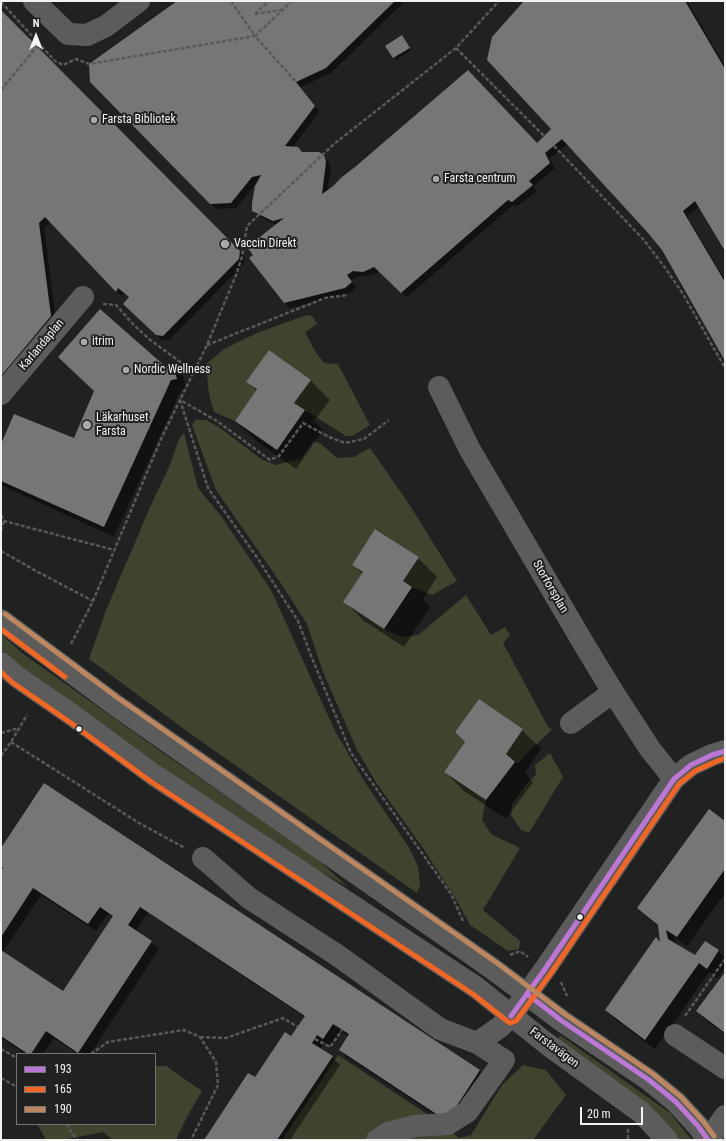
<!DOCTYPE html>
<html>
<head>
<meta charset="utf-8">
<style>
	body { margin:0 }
	#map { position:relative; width:726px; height:1141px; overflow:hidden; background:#202121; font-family:"Roboto Condensed",sans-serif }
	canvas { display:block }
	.frame { position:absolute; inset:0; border:2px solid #f1f3f3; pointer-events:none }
	.legend { position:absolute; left:16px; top:1053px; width:140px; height:72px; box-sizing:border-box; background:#1f2221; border:1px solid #737675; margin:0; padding:5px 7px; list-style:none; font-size:12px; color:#f1f3f3 }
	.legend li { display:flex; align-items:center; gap:8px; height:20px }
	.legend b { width:20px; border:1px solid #737675 }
	.north { position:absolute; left:16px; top:16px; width:40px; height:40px; -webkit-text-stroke:3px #1f2221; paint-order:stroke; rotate:0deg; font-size:11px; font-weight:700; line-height:16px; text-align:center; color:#f1f3f3 }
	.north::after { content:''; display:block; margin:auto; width:14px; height:18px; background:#f1f3f3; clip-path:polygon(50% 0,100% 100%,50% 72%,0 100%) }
	.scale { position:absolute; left:580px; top:1107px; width:63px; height:18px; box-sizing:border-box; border:2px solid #f1f3f3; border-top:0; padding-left:5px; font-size:12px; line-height:14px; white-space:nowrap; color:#f1f3f3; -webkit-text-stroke:3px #1f2221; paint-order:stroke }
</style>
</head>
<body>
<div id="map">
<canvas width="726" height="1141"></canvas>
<div class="frame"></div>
<ul class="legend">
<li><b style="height:5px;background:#ba77d6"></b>193</li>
<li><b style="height:5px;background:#f26522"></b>165</li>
<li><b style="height:5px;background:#bb8660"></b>190</li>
</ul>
<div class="north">N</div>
<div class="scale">20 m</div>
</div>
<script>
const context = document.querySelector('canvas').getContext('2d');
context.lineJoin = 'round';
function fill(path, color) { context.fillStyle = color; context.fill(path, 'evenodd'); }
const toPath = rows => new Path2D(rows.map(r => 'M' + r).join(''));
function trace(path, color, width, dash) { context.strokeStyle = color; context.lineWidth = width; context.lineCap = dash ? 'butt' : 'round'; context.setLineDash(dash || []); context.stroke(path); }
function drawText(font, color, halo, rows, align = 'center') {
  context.font = font + ' "Roboto Condensed",sans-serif'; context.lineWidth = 4; context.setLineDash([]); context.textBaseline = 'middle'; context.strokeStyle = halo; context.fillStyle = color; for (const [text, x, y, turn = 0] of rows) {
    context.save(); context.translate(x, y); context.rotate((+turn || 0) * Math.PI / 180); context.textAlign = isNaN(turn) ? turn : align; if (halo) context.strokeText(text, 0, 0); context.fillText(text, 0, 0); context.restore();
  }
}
const green = toPath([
	[307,315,312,316,317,324,305,332,315,351,324,363,338,364,370,425,352,436,346,436,294,403,311,380,269,350,247,382,257,389,235,421,214,412,209,395,206,364,224,349,259,332],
	[195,420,206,420,220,428,261,459,275,465,301,459,313,441,321,444,337,458,354,457,370,448,409,504,457,581,432,595,412,587,403,581,419,557,376,529,352,565,363,572,384,629,402,637,418,635,466,595,491,635,505,627,510,635,503,643,547,725,552,730,529,751,519,763,515,762,506,754,523,729,479,699,455,732,465,742,444,772,486,800,482,820,491,834,520,848,483,910,520,941,519,949,508,951,470,925,457,901,423,848,377,784,357,750,323,672,307,624,280,582,216,490,192,425],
	[184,433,198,488,221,516,271,590,335,731,366,784,408,846,418,866,420,885,417,893,195,737,89,659,106,610,151,505,169,467,179,439],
	[1,634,22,653,166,755,314,856,348,887,314,868,174,776,28,672,1,650],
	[550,753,563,777,529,833,521,830,511,815,512,804,528,782,536,775,535,765],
	[560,1035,670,1113,692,1140,677,1140,558,1040],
	[338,1055,436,1120,459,1138,471,1135,502,1085,523,1065,546,1070,566,1095,533,1140,282,1140],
	[155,1066,166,1066,202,1091,188,1115,178,1135,177,1140,113,1140,103,1132,63,1140,46,1140,37,1124,155,1124]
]);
const shadow = toPath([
	[179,1,405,1,331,73,300,87,319,112,292,148,298,148,303,153,323,156,328,161,331,168,327,192,537,144,553,129,525,1,687,1,725,66,725,249,699,207,687,216,725,280,725,359,663,250,568,144,549,159,555,168,533,187,537,191,517,206,513,205,407,297,380,272,368,276,358,276,351,280,356,287,350,293,289,308,284,302,254,255,277,225,258,216,253,211,259,181,258,181,236,208,216,209,91,82],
	[1,11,245,257,243,265,169,340,162,340,124,304,130,298,124,293,121,296,51,221,44,228,56,322,1,387],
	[404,39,411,50,396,60,386,46],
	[173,366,183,376,186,388,181,390,114,537,1,485,1,447,74,440,166,368],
	[310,380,330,400,314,421,323,430,296,469,255,440,236,421,257,391,248,382],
	[376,530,418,558,437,577,423,599,430,607,404,647,364,621,345,602,363,574,353,565],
	[522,730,541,749,525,773,533,782,506,819,464,791,445,772],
	[44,784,480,1071,487,1079,455,1128,347,1057,340,1050,349,1036,341,1031,331,1046,325,1042,320,1049,332,1057,340,1065,290,1140,205,1140,255,1078,292,1038,305,1017,148,913,136,931,152,942,159,949,90,1054,78,1054,54,1038,43,1054,26,1054,1,1038,1,873,3,869,1,868,1,849],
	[41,895,96,931,108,914,113,917,63,992,3,952],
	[725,822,725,893,687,946,675,938,676,946,695,957,705,942,719,951,725,958,725,966,718,978,709,972,655,1049,616,1020,606,1010,662,945,659,927,638,908],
	[725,974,725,1034,707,1021,697,1011]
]);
const building = toPath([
	[177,1,395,1,326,68,296,82,315,106,285,146,298,147,302,152,319,152,324,155,326,162,322,194,332,187,342,177,355,167,468,70,537,143,551,129,487,60,492,37,524,1,685,1,725,69,725,251,695,201,683,211,725,282,725,361,662,250,648,233,562,139,545,153,550,163,529,181,533,185,512,202,508,200,401,293,374,267,363,272,353,271,347,275,352,282,345,288,284,303,249,258,253,255,247,247,284,218,273,221,252,211,252,203,255,186,261,175,252,177,231,203,210,204,90,82,89,64],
	[1,10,240,251,239,259,163,336,156,335,123,304,129,297,118,288,116,292,45,217,39,223,51,316,1,376],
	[402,35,410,48,393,58,385,46],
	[100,309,166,367,173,365,177,379,171,380,104,527,1,481,1,444,14,414,74,438,94,391,58,357],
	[269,350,311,380,294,403,305,410,277,450,235,421,257,389,246,382],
	[375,529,419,557,403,581,412,587,384,629,343,602,363,572,352,565],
	[479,699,523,729,506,754,515,762,486,800,444,772,465,742,455,732],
	[44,783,480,1070,447,1121,339,1050,349,1034,333,1024,323,1039,317,1035,312,1043,333,1056,277,1140,204,1140,248,1073,255,1077,285,1032,291,1036,305,1016,140,907,128,925,152,941,78,1053,46,1031,31,1054,28,1054,1,1036,1,950,63,991,113,916,100,907,88,924,33,888,1,937,1,871,3,868,1,866,1,848],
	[709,809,725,821,725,869,677,937,666,930,668,939,695,955,705,941,719,950,707,969,699,963,645,1040,605,1010,656,937,660,942,658,925,637,908],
	[725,972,725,1033,696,1011]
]);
const path = toPath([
	[231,1,255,36,292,1],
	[1,2,55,61,63,65,76,59,89,64,255,36,296,82],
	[255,14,282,10],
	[255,14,269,1],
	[456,48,544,136],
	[1,90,39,44],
	[554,146,643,239,666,269,683,294,725,368],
	[103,304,116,305,133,324,149,339,194,372],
	[207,345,325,298,348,295],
	[1,515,4,521,114,550],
	[1,531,4,521],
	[1,551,36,571,93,601],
	[71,644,93,601,161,439,180,400,217,421,270,460,279,456,303,423,329,437,345,443,364,439,389,420],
	[1,733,19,728],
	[11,742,139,823,185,848],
	[1,756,11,742,27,715],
	[463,921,451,894,351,753,310,653,298,621,256,556,208,488,180,400,207,345,236,275,242,257,247,226,334,144,456,48,499,1],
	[510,955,520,951,528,957],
	[561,982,567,996],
	[685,1016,725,959],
	[200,1037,226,1038,283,1018,298,1027],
	[315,1039,330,1047,342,1030],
	[1,1049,17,1058],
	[91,1054,108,1042,184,1030,200,1037,216,1062,218,1085,191,1140],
	[1,1078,17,1087],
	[66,1124,77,1140],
	[628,1129,628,1140]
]);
const minor = toPath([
	[34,1,68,34,87,35,106,26,139,1],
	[439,387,470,450,585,646,613,692,650,749,674,779],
	[1,394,83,297],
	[1,620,114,704,493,969,562,1021,649,1080,676,1102,698,1126,708,1140,725,1116],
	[1,663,17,677,75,717,154,775,477,988,547,1044,642,1113,667,1140],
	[571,723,613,692],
	[203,858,249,898,337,955,440,1029,477,1043,500,1027,511,1016,545,969,674,779,691,765,712,755,725,751],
	[675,1035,725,1068],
	[377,1140,388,1133,415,1126,448,1124,467,1112,504,1060,477,1043]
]);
const bus1 = toPath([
	[527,994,562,1021,649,1080,676,1102,698,1126,708,1140],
	[511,1016,545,969,674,779,691,765,712,755,725,751]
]);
const bus2 = toPath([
	[1,629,65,677],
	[1,672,13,683,71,723,150,781,473,994,507,1021,510,1023,516,1021,551,973,679,784,695,771,715,762,725,758]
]);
const bus3 = toPath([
	[5,614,118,698,497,963,566,1015,653,1074,681,1097,703,1121,714,1136]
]);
const markers = [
	[94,120,4,"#a8aaaa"],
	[436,179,4,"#a8aaaa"],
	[225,244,5,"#a8aaaa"],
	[84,342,4,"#a8aaaa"],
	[126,370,4,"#a8aaaa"],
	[87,425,5,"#a8aaaa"],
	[79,729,3.5,"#f1f3f3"],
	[580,917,3.5,"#f1f3f3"]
];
const poiNames = [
	["Farsta Bibliotek",102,120],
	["Farsta centrum",444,179],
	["Vaccin Direkt",234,244],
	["itrim",92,342],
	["Nordic Wellness",134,370],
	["Läkarhuset",96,418],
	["Farsta",96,432]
];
const streetNames = [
	["Karlandaplan",42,345,-50],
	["Storforsplan",550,587,60],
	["Farstavägen",554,1048,37]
];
fill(green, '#3f442e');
fill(shadow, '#0007');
fill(building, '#757676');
trace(path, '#585959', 2.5, [4, 2]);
trace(minor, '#5c5c5c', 22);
trace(bus1, '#ba77d6', 5);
trace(bus2, '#f26522', 5);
trace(bus3, '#bb8660', 5);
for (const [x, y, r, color] of markers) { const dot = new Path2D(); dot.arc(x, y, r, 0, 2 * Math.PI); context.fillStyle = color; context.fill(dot); trace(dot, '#1f2221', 1.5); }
drawText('12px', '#f1f3f3', '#1f2221', poiNames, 'left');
drawText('12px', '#f1f3f3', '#1f2221', streetNames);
</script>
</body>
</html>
